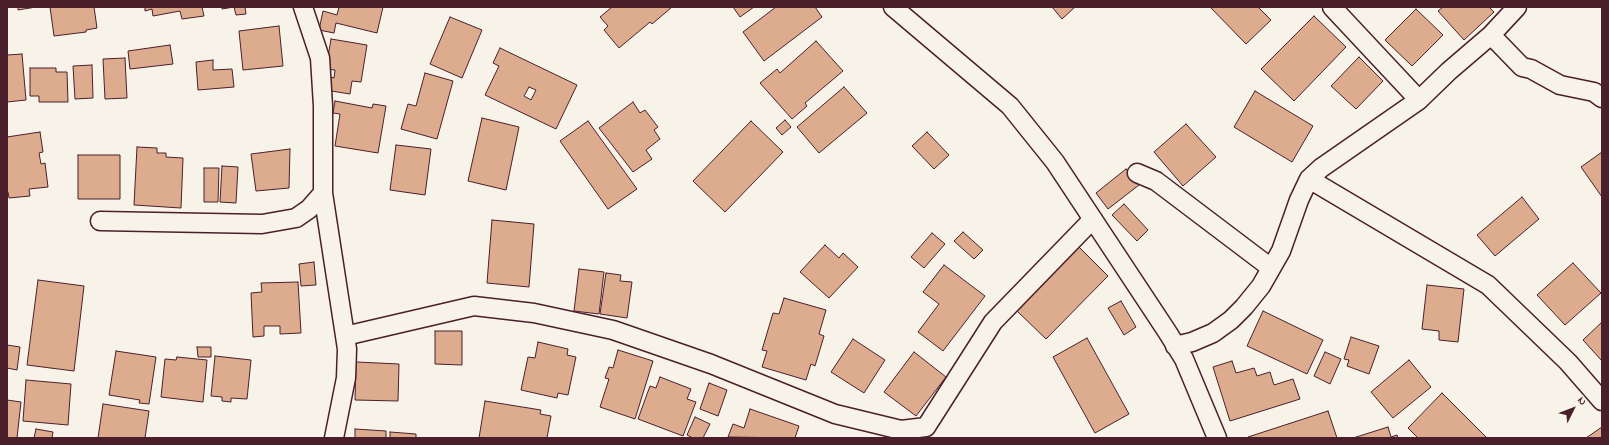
<!DOCTYPE html>
<html>
<head>
<meta charset="utf-8">
<style>
	body { margin:0 }
	#map { position:relative; width:1609px; height:445px; overflow:hidden; background:#f7f3e8; font-family:"Indie Flower",sans-serif }
	canvas { display:block }
	.frame { position:absolute; inset:0; border:8px solid #4a1f2b; pointer-events:none }
	.north { position:absolute; left:1553px; top:389px; width:40px; height:40px; -webkit-text-stroke:3px #f7f3e8; paint-order:stroke; rotate:48deg; font-size:11px; font-weight:700; line-height:16px; text-align:center; color:#4a1f2b }
	.north::after { content:''; display:block; margin:auto; width:14px; height:18px; background:#4a1f2b; clip-path:polygon(50% 0,100% 100%,50% 72%,0 100%) }
</style>
</head>
<body>
<div id="map">
<canvas width="1609" height="445"></canvas>
<div class="frame"></div>
<div class="north">N</div>
</div>
<script>
const context = document.querySelector('canvas').getContext('2d');
context.lineJoin = 'round';
function fill(path, color) { context.fillStyle = color; context.fill(path, 'evenodd'); }
const toPath = rows => new Path2D(rows.map(r => 'M' + r).join(''));
function trace(path, color, width, dash) { context.strokeStyle = color; context.lineWidth = width; context.lineCap = dash ? 'butt' : 'round'; context.setLineDash(dash || []); context.stroke(path); }
const building = toPath([
	[18,7,36,7,18,10,18,7],
	[50,7,94,7,97,28,86,30,86,32,54,36,50,7],
	[145,7,205,7,202,7,204,16,182,19,180,11,153,16,152,9,145,11,145,7],
	[222,7,245,7,246,14,236,15,234,7,222,9,222,7],
	[339,7,383,7,377,33,336,23,334,33,319,30,323,11,337,15,339,7],
	[612,7,672,7,652,24,650,22,619,48,604,30,608,26,600,17,612,7],
	[733,7,754,7,740,17,733,7],
	[776,7,815,7,822,17,764,61,743,32,776,7],
	[1052,7,1075,7,1062,19,1052,7],
	[1210,7,1258,7,1271,20,1246,44,1210,7],
	[1443,7,1489,7,1494,12,1464,40,1438,11,1443,7],
	[1416,9,1443,35,1412,66,1385,40,1416,9],
	[1314,16,1346,47,1294,101,1261,69,1314,16],
	[450,17,482,30,462,78,430,64,450,17],
	[279,26,283,66,243,70,239,31,279,26],
	[331,39,367,45,361,82,352,81,350,94,325,90,327,76,334,78,335,70,326,69,331,39],
	[816,41,843,71,805,103,807,106,792,119,760,83,777,69,780,73,816,41],
	[170,45,173,64,130,69,128,51,170,45],
	[500,48,577,85,556,129,485,95,499,66,493,63,500,48],
	[529,87,536,90,531,100,524,96,529,87],
	[22,54,26,100,7,102,7,55,22,54],
	[1359,57,1383,81,1356,109,1331,86,1359,57],
	[125,58,127,98,105,99,103,59,125,58],
	[213,60,213,70,232,69,234,87,198,90,196,62,213,60],
	[92,65,93,98,75,99,73,66,92,65],
	[30,68,56,68,56,72,67,72,68,102,39,102,39,96,30,96,30,68],
	[425,73,453,81,437,139,401,129,408,104,416,106,425,73],
	[844,87,867,113,819,153,797,127,844,87],
	[1255,91,1313,126,1292,162,1234,127,1255,91],
	[335,101,372,108,373,104,386,106,378,153,335,146,340,114,333,113,335,101],
	[633,102,640,113,645,110,658,127,654,130,660,139,646,150,652,159,633,172,599,128,633,102],
	[482,118,519,127,506,190,468,181,482,118],
	[785,120,791,127,782,135,776,128,785,120],
	[588,121,637,189,608,209,560,141,588,121],
	[751,121,783,152,725,212,693,181,751,121],
	[1186,124,1216,157,1183,186,1154,152,1186,124],
	[40,132,43,152,39,153,41,164,45,163,48,187,29,189,30,196,9,198,8,192,7,192,7,137,40,132],
	[927,132,949,155,934,169,912,146,927,132],
	[396,145,431,149,425,195,390,190,396,145],
	[137,147,157,148,157,153,166,153,166,157,183,158,181,208,134,205,137,147],
	[290,149,289,188,256,191,251,154,290,149],
	[1602,152,1602,197,1581,167,1602,152],
	[78,155,120,155,120,199,78,199,78,155],
	[222,166,238,167,236,203,220,202,222,166],
	[204,168,219,168,218,202,204,202,204,168],
	[1126,169,1139,185,1108,209,1096,193,1126,169],
	[1522,197,1539,219,1495,256,1477,235,1522,197],
	[1124,204,1148,230,1137,241,1112,215,1124,204],
	[492,220,534,224,529,287,487,283,492,220],
	[963,232,983,250,974,259,954,241,963,232],
	[932,233,945,244,924,268,911,257,932,233],
	[825,245,839,258,843,253,858,267,829,298,800,272,825,245],
	[1079,247,1108,276,1046,339,1017,311,1079,247],
	[314,262,316,285,301,286,299,264,314,262],
	[1573,263,1601,293,1565,325,1537,295,1573,263],
	[944,265,985,296,943,351,918,332,939,304,923,292,944,265],
	[579,269,604,272,599,314,574,311,579,269],
	[606,273,621,275,620,281,632,282,627,318,600,314,606,273],
	[38,280,84,286,74,371,27,365,38,280],
	[298,282,301,333,280,334,280,326,264,326,264,336,253,337,251,293,262,292,261,283,298,282],
	[1427,285,1464,289,1458,342,1439,340,1439,331,1422,329,1427,285],
	[784,298,826,310,819,334,824,336,815,366,811,364,806,380,762,367,767,351,762,350,773,313,779,314,784,298],
	[1121,301,1136,327,1124,335,1108,308,1121,301],
	[1263,311,1323,340,1307,374,1247,346,1263,311],
	[1602,322,1602,361,1583,340,1602,322],
	[435,331,462,331,462,365,435,364,435,331],
	[1351,337,1379,346,1369,374,1347,366,1349,360,1344,359,1351,337],
	[1087,338,1129,414,1095,433,1053,357,1087,338],
	[853,339,885,360,864,393,831,372,853,339],
	[538,342,568,349,567,355,576,357,568,395,558,393,557,398,521,390,528,357,535,358,538,342],
	[7,345,20,347,17,370,7,368,7,345],
	[197,347,211,347,211,357,198,357,197,347],
	[618,350,653,361,635,419,600,407,609,379,605,378,609,367,613,368,618,350],
	[116,351,156,357,149,404,139,403,140,400,109,395,116,351],
	[914,352,946,377,916,416,884,392,914,352],
	[1325,352,1341,359,1330,384,1314,376,1325,352],
	[215,356,251,360,247,399,231,398,231,402,222,401,222,397,211,396,215,356],
	[177,357,207,360,203,402,161,397,165,359,176,360,177,357],
	[1409,360,1431,387,1393,418,1371,392,1409,360],
	[1232,361,1236,373,1254,368,1257,376,1270,372,1274,385,1293,379,1300,399,1230,421,1213,367,1232,361],
	[356,362,399,364,398,401,355,400,356,362],
	[660,377,691,389,687,399,696,402,683,436,638,419,650,386,656,388,660,377],
	[26,380,71,384,68,425,23,421,26,380],
	[709,383,727,390,718,416,700,409,709,383],
	[1442,393,1487,438,1418,438,1408,428,1442,393],
	[7,400,21,402,17,438,7,438,7,400],
	[485,401,541,410,540,414,551,416,547,438,479,438,485,401],
	[103,404,149,411,145,438,98,438,103,404],
	[750,409,799,426,795,438,728,437,733,424,744,428,750,409],
	[1328,411,1337,438,1248,438,1248,437,1328,411],
	[695,417,710,424,703,438,693,438,687,435,695,417],
	[1388,427,1391,437,1397,435,1398,438,1353,438,1388,427],
	[1602,427,1602,438,1586,438,1602,427],
	[36,429,53,432,52,438,34,438,36,429],
	[355,429,386,431,386,438,355,438,355,429],
	[390,432,416,434,416,438,390,438,390,432]
]);
const street = toPath([
	[303,7,320,58,323,106,323,193,347,349,346,378,334,438],
	[893,7,1010,106,1055,162,1168,333,1184,359,1217,438],
	[1332,7,1419,100],
	[1491,35,1522,67,1531,69,1560,85,1594,92,1602,98],
	[1137,173,1156,181,1271,268],
	[1309,179,1488,285,1568,362,1602,401],
	[100,221,262,224,296,218,309,209,323,193],
	[345,336,474,306,534,313,613,330,711,364,835,414,901,430,926,427,993,322,1093,219],
	[1175,346,1192,342,1213,333,1231,320,1244,307,1261,286,1281,251,1299,200,1309,179,1321,168,1419,100,1449,71,1491,35,1517,7]
]);
fill(building, '#ddac8f');
trace(building, '#4a1f2b', 1);
trace(street, '#4a1f2b', 21);
trace(street, '#f7f3e8', 18);
</script>
</body>
</html>
